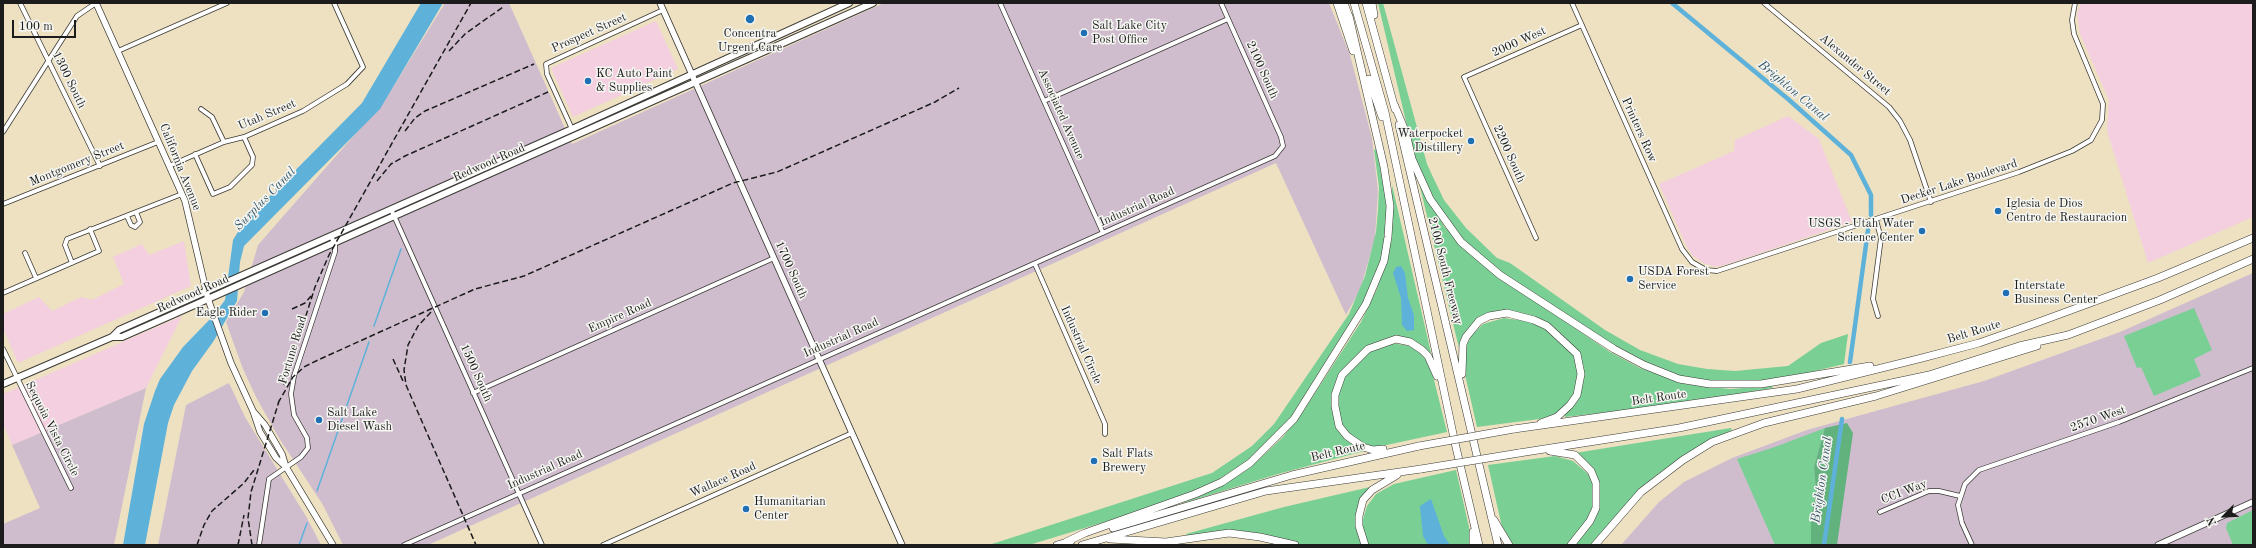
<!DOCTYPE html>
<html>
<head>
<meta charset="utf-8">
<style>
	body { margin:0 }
	#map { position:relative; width:2256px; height:548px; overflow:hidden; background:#ede1c2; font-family:"Old Standard TT",serif }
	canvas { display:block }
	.frame { position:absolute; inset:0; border:4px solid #1c1c1c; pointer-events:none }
	.north { position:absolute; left:2204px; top:496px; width:40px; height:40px; -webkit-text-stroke:3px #f6f6f2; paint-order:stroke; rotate:246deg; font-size:11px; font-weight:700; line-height:16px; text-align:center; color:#1c1c1c }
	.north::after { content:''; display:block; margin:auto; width:14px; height:18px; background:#1c1c1c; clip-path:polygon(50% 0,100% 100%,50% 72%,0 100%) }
	.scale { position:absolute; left:12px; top:20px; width:64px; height:18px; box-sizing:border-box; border:2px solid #1c1c1c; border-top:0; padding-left:5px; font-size:12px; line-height:14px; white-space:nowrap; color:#1c1c1c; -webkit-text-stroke:3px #f6f6f2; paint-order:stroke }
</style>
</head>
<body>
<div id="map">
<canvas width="2256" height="548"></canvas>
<div class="frame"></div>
<div class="north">N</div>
<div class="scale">100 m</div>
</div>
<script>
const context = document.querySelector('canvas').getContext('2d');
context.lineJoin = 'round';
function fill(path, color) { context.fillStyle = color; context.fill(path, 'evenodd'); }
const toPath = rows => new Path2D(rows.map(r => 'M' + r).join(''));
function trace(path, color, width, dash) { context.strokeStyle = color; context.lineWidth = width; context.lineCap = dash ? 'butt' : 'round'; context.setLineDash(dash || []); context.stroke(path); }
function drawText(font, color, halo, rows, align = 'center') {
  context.font = font + ' "Old Standard TT",serif'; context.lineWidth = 3; context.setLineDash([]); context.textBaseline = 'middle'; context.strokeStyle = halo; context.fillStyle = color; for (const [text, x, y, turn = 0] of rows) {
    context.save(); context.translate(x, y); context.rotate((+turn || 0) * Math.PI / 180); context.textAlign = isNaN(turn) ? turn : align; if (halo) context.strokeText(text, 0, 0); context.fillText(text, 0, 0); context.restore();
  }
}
const built = toPath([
	[2081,3,2253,3,2253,217,2148,263,2107,131,2109,100,2080,34,2077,14],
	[656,21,678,69,573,117,551,68],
	[1788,116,1819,139,1852,222,1728,264,1716,267,1703,263,1692,255,1686,245,1659,184,1734,151,1735,140],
	[184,241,191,286,18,363,3,328,3,314,39,297,52,311,81,297,92,300,124,284,113,257,142,244,149,255],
	[182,316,146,388,12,445,3,424,3,394]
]);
const industrial = toPath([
	[445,3,509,3,572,144,884,3,1329,3,1350,55,1372,138,1378,191,1375,238,1360,290,1346,315,1276,163,428,545,343,545,323,505,279,438,256,397,243,369,226,322,244,292,258,245,385,100],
	[2253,273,2253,545,1621,545,1659,502,1684,482,1732,458,1807,430,1984,381,2120,332],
	[229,383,245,417,307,518,321,545,158,545,186,405],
	[146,388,114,545,3,545,3,524,40,508,12,445]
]);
const green = toPath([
	[1378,3,1383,3,1427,164,1432,175,1444,200,1466,228,1497,258,1510,263,1605,330,1640,350,1678,364,1707,369,1735,371,1788,366,1821,343,1848,334,1844,364,1783,379,1721,383,1679,377,1644,365,1497,270,1465,242,1441,212,1420,171,1412,147],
	[1376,149,1385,190,1387,222,1382,256,1365,303,1294,415,1257,456,1215,484,1134,513,1029,545,989,545,1212,473,1252,446,1274,424,1349,314,1365,276,1376,232,1378,210,1379,187,1374,150],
	[1419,183,1444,226,1481,264,1610,352,1640,368,1686,384,1730,389,1772,386,1773,388,1670,405,1565,417,1565,414,1572,408,1581,392,1584,367,1576,349,1558,331,1547,324,1523,315,1486,316,1459,348],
	[1392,185,1432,357,1424,350,1394,338,1385,339,1368,347,1340,375,1331,397,1334,418,1337,427,1364,451,1278,474,1180,504,1221,486,1251,467,1283,437,1304,410,1361,322,1377,289,1392,239],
	[2194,308,2212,350,2194,359,2201,376,2154,396,2141,367,2137,368,2124,336],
	[1504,318,1526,321,1539,326,1550,332,1572,352,1579,370,1577,389,1562,411,1547,418,1477,427,1466,379,1464,364,1466,346,1471,336,1483,324],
	[1392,343,1409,346,1417,350,1430,364,1447,432,1382,446,1370,446,1363,444,1348,433,1342,426,1336,403,1343,380,1350,370,1370,351],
	[1731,428,1732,430,1689,452,1654,477,1635,494,1590,545,1574,545,1594,522,1600,503,1599,488,1575,453],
	[1825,428,1814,467,1816,491,1811,518,1811,545,1775,545,1737,459,1775,447],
	[1555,456,1573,461,1588,474,1595,489,1595,506,1577,536,1567,545,1513,545,1502,527,1488,465],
	[1456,470,1471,536,1471,545,1368,545,1363,527,1363,519,1367,506,1376,494,1394,484],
	[1370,487,1370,490,1361,505,1363,545,1297,545,1261,536,1187,536,1186,534,1284,507],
	[2253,510,2253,545,2233,545,2226,528,2227,523]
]);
const forest = toPath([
	[1847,423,1853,433,1837,545,1811,545,1811,518,1816,491,1814,467,1825,428]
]);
const water = toPath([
	[421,3,443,3,380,109,244,246,240,262,237,301,213,342,192,371,174,405,168,423,145,545,123,545,144,424,155,391,160,379,183,347,214,315,225,300,233,240,241,227,258,208,362,103],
	[1401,266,1405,273,1408,298,1414,315,1414,330,1407,331,1402,325,1401,298,1393,273,1396,267],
	[1431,499,1444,536,1450,545,1428,545,1423,536,1420,506]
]);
const stream = toPath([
	[374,326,401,249],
	[317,491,369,342],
	[299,545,307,523]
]);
const canal = toPath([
	[1672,3,1788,99,1851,155,1871,195,1871,215],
	[1850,362,1868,230],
	[1824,545,1842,419]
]);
const street = toPath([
	[20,3,100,166],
	[1000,3,1103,233],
	[1572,3,1682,249,1692,262,1706,270,1717,271,2019,172,2072,151,2091,140,2102,120,2103,104,2074,34,2072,20,2075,3],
	[1764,3,1889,107,1900,121,1910,140,1931,202],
	[118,51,227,3],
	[1044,101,1228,19],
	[201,109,212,117,224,142],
	[572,129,547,74,546,64,663,10],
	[3,132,77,16,96,3],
	[195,154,213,194,230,187,252,165,253,157,244,137],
	[169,166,224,142,244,137,303,111,347,84,363,67,334,3],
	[3,204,158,142],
	[391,209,542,545],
	[127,216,131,225,135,227,140,222,136,212],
	[1876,220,1881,238,1873,299,1878,316],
	[1536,238,1464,77,1582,25],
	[25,253,36,278],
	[72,263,65,245,67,239,182,194],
	[1035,264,1105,424,1105,434],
	[3,293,99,251,90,229],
	[3,349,71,488],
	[473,393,774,258],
	[1880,512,1929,491,1939,491,1960,496],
	[259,545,269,479,301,457,308,448,307,438,294,415,291,394,294,376,335,252,335,245,331,236],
	[404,545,1275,156,1283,146,1281,137,1221,3],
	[603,545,852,433],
	[1972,545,1962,523,1958,505,1965,484,1979,470,2119,422,2253,368]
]);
const secondary = toPath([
	[96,3,185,201,208,299,231,363,253,411,260,432,276,458,286,467],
	[660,3,902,545],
	[253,411,265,425,282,454,286,467,333,545],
	[2158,545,2253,502]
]);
const primary = toPath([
	[112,337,122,337,172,315,873,3],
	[3,384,112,337,119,330,572,129,849,3]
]);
const highway = toPath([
	[1337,3,1353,51],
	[1344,3,1350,20],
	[1354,3,1385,112,1455,443,1479,545],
	[1366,3,1395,109],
	[1372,3,1374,15],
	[1369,79,1382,117],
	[1394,104,1406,133,1412,159,1430,199,1461,242,1500,275,1614,349,1644,365,1679,379,1710,384,1761,384,1870,366],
	[1399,125,1498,545],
	[1462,374,1463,344,1466,337,1479,321,1489,316,1507,313,1534,320,1547,326,1577,354,1581,374,1577,395,1570,405,1557,417,1541,423],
	[1514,429,1797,389,1922,358,1979,343,2036,323,2158,278,2253,238],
	[1383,449,1373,450,1363,447,1347,436,1339,426,1335,406,1335,395,1342,375,1368,349,1396,339,1410,342,1422,350,1428,356,1437,376],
	[1550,451,1575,455,1591,471,1596,483,1596,508,1590,521,1571,545],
	[1519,453,1679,428,1929,375,2019,346,2068,335,2160,300,2253,259],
	[1494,520,1509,545],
	[1113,528,1292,475,1419,446],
	[1110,539,1166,542,1229,533,1260,537,1295,545],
	[1066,542,1085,533,1195,494,1222,482,1250,463,1294,419,1366,304,1384,261,1388,237,1390,206,1384,167,1349,16],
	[1057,545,1071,541],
	[1082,545,1266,491,1421,469],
	[1365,545,1359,526,1359,516,1363,500,1372,490,1397,475],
	[1473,545,1473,532],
	[1595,545,1641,492,1683,460,1712,442,1764,423,1876,396,2037,346]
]);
const rail = toPath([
	[449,51,465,34,503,7],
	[405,131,415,118,425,111,534,64],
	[377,181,391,164,405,156,548,92],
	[292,309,305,303,311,296],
	[431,312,418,326,408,345,404,370,406,385,476,545],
	[393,359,403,381],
	[284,385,315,287,329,255,471,3],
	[278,403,293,377,304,367,318,360,475,289,524,276,733,183,777,172,935,102,959,88],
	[197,545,204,525,212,511,244,483,254,470],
	[238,545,244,515],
	[252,545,248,518,251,492,280,398]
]);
const highwayBridge = toPath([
	[1419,446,1514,429],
	[1421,469,1519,453]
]);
const markers = [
	[750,19,5,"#1f6fb2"],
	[1084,33,4,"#1f6fb2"],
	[588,81,4,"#1f6fb2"],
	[1471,141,4,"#1f6fb2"],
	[1998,211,4,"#1f6fb2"],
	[1922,231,4,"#1f6fb2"],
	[1630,279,4,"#1f6fb2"],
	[2006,293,4,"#1f6fb2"],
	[265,313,4,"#1f6fb2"],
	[319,420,4,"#1f6fb2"],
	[1094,461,4,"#1f6fb2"],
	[746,509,4,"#1f6fb2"]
];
const poiNames = [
	["Salt Lake City",1092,26],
	["Post Office",1092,40],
	["Concentra",750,34,"center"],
	["Urgent Care",750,48,"center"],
	["KC Auto Paint",596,74],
	["& Supplies",596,88],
	["Waterpocket",1463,134,"right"],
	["Distillery",1463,148,"right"],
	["Iglesia de Dios",2006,204],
	["Centro de Restauracion",2006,218],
	["USGS - Utah Water",1914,224,"right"],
	["Science Center",1914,238,"right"],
	["USDA Forest",1638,272],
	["Service",1638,286],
	["Interstate",2014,286],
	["Business Center",2014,300],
	["Eagle Rider",257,313,"right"],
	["Salt Lake",327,413],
	["Diesel Wash",327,427],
	["Salt Flats",1102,454],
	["Brewery",1102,468],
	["Humanitarian",754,502],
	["Center",754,516]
];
const streetNames = [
	["Prospect Street",589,33,-24],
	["2000 West",1519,42,-24],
	["Alexander Street",1855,65,40],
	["2100 South",1262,70,66],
	["1300 South",69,80,64],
	["Associated Avenue",1061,114,66],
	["Utah Street",267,115,-23],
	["Printers Row",1639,130,66],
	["2200 South",1509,154,66],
	["Redwood Road",489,163,-24],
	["Montgomery Street",77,164,-22],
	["California Avenue",180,167,68],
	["Decker Lake Boulevard",1959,182,-18],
	["Industrial Road",1137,207,-24],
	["1700 South",791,270,66],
	["2100 South Freeway",1445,271,76],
	["Redwood Road",193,294,-24],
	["Empire Road",620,316,-24],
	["Belt Route",1974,332,-17],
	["Industrial Road",841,338,-24],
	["Industrial Circle",1081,345,66],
	["Fortune Road",293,350,-73],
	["1500 South",476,373,66],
	["Belt Route",1659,398,-8],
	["2570 West",2098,419,-19],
	["Sequoia Vista Circle",52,429,63],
	["Belt Route",1338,452,-13],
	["Industrial Road",545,470,-24],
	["Wallace Road",723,480,-24],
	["CCI Way",1904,492,-21]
];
const waterNames = [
	["Brighton Canal",1793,91,40],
	["Surplus Canal",265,199,-46],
	["Brighton Canal",1822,480,-82]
];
fill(built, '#f3cfdf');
fill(industrial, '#cfbdce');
fill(green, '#79cf94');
fill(forest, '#62b27e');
fill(water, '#5eb2da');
trace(stream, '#5eb2da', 1.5);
trace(canal, '#5eb2da', 4.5);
trace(street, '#3b3a35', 5.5);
trace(secondary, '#3b3a35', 7);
trace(primary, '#3b3a35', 8);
trace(highway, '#3b3a35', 8);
trace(street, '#fff', 4);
trace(secondary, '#fff', 5.5);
trace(primary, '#fff', 6);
trace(highway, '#fff', 7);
trace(rail, '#1c1c1c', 1.5, [6, 3]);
trace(highwayBridge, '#3b3a35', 8, []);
trace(highwayBridge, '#fff', 7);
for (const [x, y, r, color] of markers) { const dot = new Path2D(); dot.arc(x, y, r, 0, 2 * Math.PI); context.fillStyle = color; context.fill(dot); trace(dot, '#f6f6f2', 1.5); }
drawText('12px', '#1c1c1c', '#f6f6f2', poiNames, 'left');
drawText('12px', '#1c1c1c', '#f6f6f2', streetNames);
drawText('italic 13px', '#365868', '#f6f6f2', waterNames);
</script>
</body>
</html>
